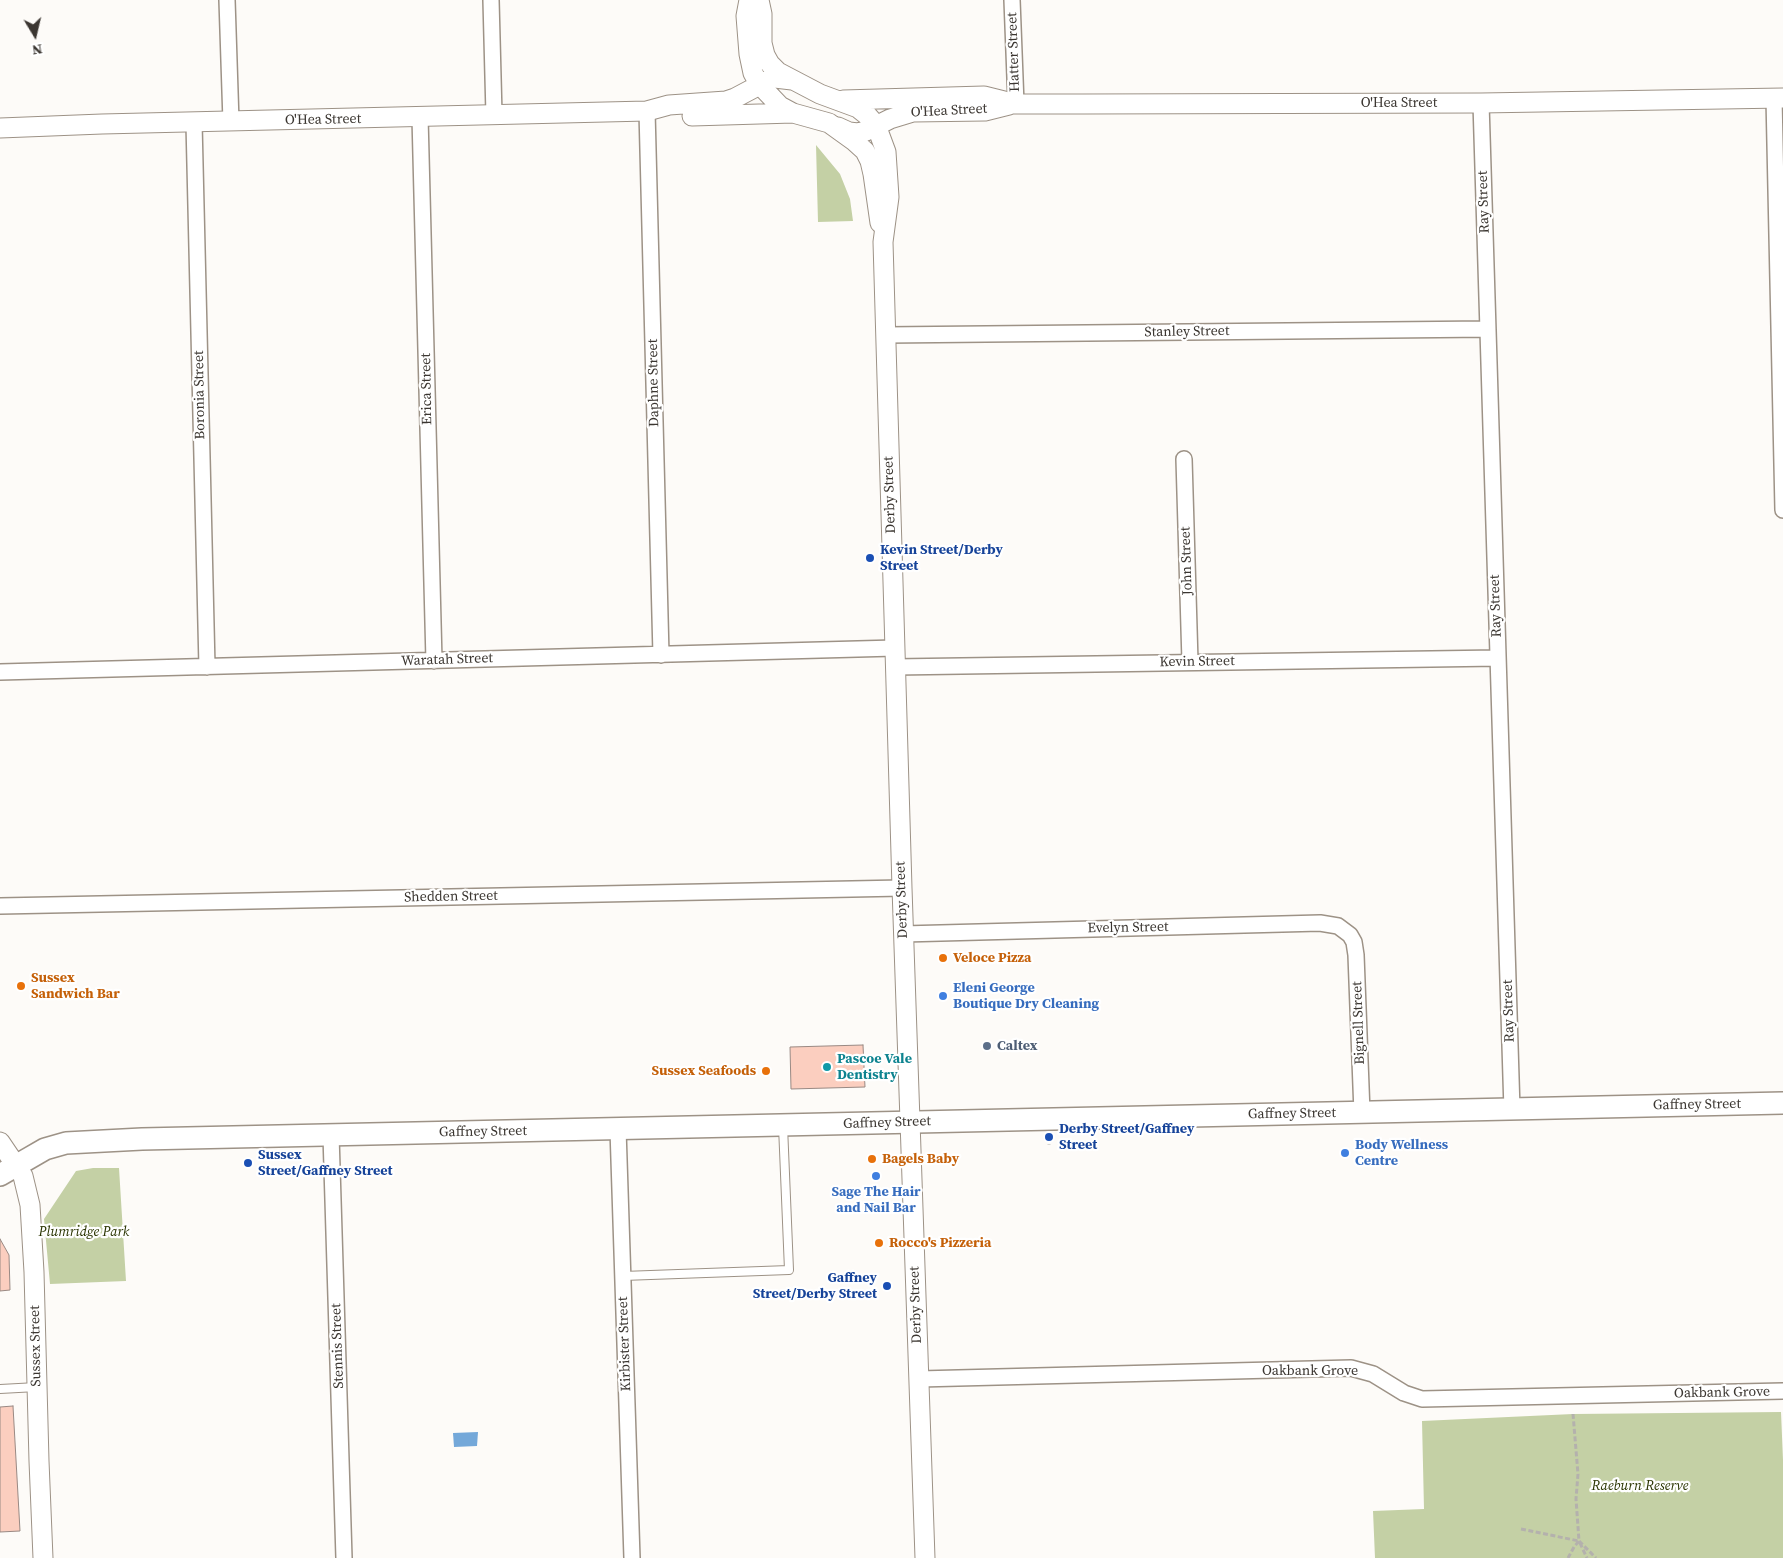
<!DOCTYPE html>
<html>
<head>
<meta charset="utf-8">
<style>
	body { margin:0 }
	#map { position:relative; width:1783px; height:1558px; overflow:hidden; background:#fdfbf8; font-family:"Source Serif 4",serif }
	canvas { display:block }
	.north { position:absolute; left:10px; top:10px; width:50px; height:50px; -webkit-text-stroke:4px #fff; paint-order:stroke; rotate:171deg; font-size:14px; font-weight:700; line-height:20px; text-align:center; color:#3b3631 }
	.north::after { content:''; display:block; margin:auto; width:18px; height:22px; background:#3b3631; clip-path:polygon(50% 0,100% 100%,50% 72%,0 100%) }
</style>
</head>
<body>
<div id="map">
<canvas width="1783" height="1558"></canvas>
<div class="north">N</div>
</div>
<script>
const context = document.querySelector('canvas').getContext('2d');
context.lineJoin = 'round';
function fill(path, color) { context.fillStyle = color; context.fill(path, 'evenodd'); }
const toPath = rows => new Path2D(rows.map(r => 'M' + r).join(''));
function trace(path, color, width, dash) { context.strokeStyle = color; context.lineWidth = width; context.lineCap = dash ? 'butt' : 'round'; context.setLineDash(dash || []); context.stroke(path); }
function drawText(font, color, halo, rows, align = 'center') {
  context.font = font + ' "Source Serif 4",serif'; context.lineWidth = 4.5; context.setLineDash([]); context.textBaseline = 'middle'; context.strokeStyle = halo; context.fillStyle = color; for (const [text, x, y, turn = 0] of rows) {
    context.save(); context.translate(x, y); context.rotate((+turn || 0) * Math.PI / 180); context.textAlign = isNaN(turn) ? turn : align; if (halo) context.strokeText(text, 0, 0); context.fillText(text, 0, 0); context.restore();
  }
}
const green = toPath([
	[816,145,840,174,850,199,853,221,818,222],
	[93,1168,119,1168,126,1281,50,1284,44,1219,76,1171],
	[1781,1412,1783,1460,1783,1558,1375,1558,1373,1511,1424,1509,1422,1421,1573,1414]
]);
const water = toPath([
	[478,1432,477,1446,454,1447,453,1433]
]);
const building = toPath([
	[863,1045,865,1087,791,1089,790,1047,863,1045],
	[0,1239,9,1255,10,1290,0,1291,0,1239],
	[13,1406,20,1531,0,1532,0,1407,13,1406]
]);
const path = toPath([
	[1049,1137,1049,1145],
	[1573,1414,1578,1474,1576,1499,1579,1541,1596,1558],
	[1521,1529,1579,1541],
	[1568,1558,1574,1547,1579,1541,1587,1558]
]);
const service = toPath([
	[623,1276,789,1270,783,1126],
	[0,1389,37,1387]
]);
const minor = toPath([
	[227,0,231,122],
	[491,0,494,115],
	[1012,0,1016,104],
	[1774,98,1783,510],
	[1481,103,1512,1110],
	[647,111,661,655],
	[420,117,434,661],
	[194,123,207,667],
	[886,335,1488,329],
	[1184,459,1190,662],
	[895,667,1498,658],
	[0,672,895,648],
	[0,906,902,888],
	[903,934,1320,923,1338,926,1350,935,1354,942,1356,955,1362,1113],
	[618,1129,632,1558],
	[331,1135,344,1558],
	[919,1379,1351,1368,1373,1374,1404,1393,1422,1399,1783,1391]
]);
const tertiary = toPath([
	[749,0,746,16,749,54,753,73,759,84,780,106,793,113,829,123,854,141,865,151,870,161,873,174,880,223],
	[759,0,762,14,762,43,765,55,770,64,778,72,820,94,858,108,868,116,876,125,886,152,889,197,883,242,902,888,925,1558],
	[843,100,984,96,1016,104,1083,104,1481,103,1783,98],
	[692,116,793,113],
	[838,127,849,132,858,133,866,131,890,119,913,112,985,111,1009,105],
	[0,128,102,124,647,111,669,105,726,101,735,98,769,80,775,78,792,80],
	[0,1142,23,1176,30,1205,34,1272,39,1461,43,1558]
]);
const secondary = toPath([
	[0,1175,45,1149,66,1143,142,1139,1783,1103]
]);
const markers = [
	[870,558,5,"#1a4fb4"],
	[943,958,5,"#e8710a"],
	[21,986,5,"#e8710a"],
	[943,996,5,"#3f7fe0"],
	[987,1046,5,"#5c6f8a"],
	[827,1067,5,"#0f9aa8"],
	[766,1071,5,"#e8710a"],
	[1049,1137,5,"#1a4fb4"],
	[1345,1153,5,"#3f7fe0"],
	[872,1159,5,"#e8710a"],
	[248,1163,5,"#1a4fb4"],
	[876,1176,5,"#3f7fe0"],
	[879,1243,5,"#e8710a"],
	[887,1286,5,"#1a4fb4"]
];
const streetNames = [
	["Hatter Street",1014,52,-92],
	["O'Hea Street",1399,103],
	["O'Hea Street",949,111,-3],
	["O'Hea Street",323,120,-1],
	["Ray Street",1484,202,-92],
	["Stanley Street",1187,332,-1],
	["Daphne Street",654,383,-91],
	["Erica Street",427,389,-91],
	["Boronia Street",200,395,-91],
	["Derby Street",890,495,-92],
	["John Street",1187,561,-92],
	["Ray Street",1496,606,-92],
	["Waratah Street",447,660,-2],
	["Kevin Street",1197,662,-1],
	["Shedden Street",451,897,-1],
	["Derby Street",902,900,-92],
	["Evelyn Street",1128,928,-1],
	["Ray Street",1509,1011,-92],
	["Bignell Street",1359,1023,-92],
	["Gaffney Street",1697,1105,-1],
	["Gaffney Street",1292,1114,-1],
	["Gaffney Street",887,1123,-2],
	["Gaffney Street",483,1132,-1],
	["Derby Street",916,1305,-92],
	["Kirbister Street",625,1344,-92],
	["Sussex Street",36,1346,-91],
	["Stennis Street",338,1346,-92],
	["Oakbank Grove",1310,1371],
	["Oakbank Grove",1722,1393,-1]
];
const transitNames = [
	["Kevin Street/Derby",880,550],
	["Street",880,566],
	["Derby Street/Gaffney",1059,1129],
	["Street",1059,1145],
	["Sussex",258,1155],
	["Street/Gaffney Street",258,1171],
	["Gaffney",877,1278,"right"],
	["Street/Derby Street",877,1294,"right"]
];
const foodNames = [
	["Veloce Pizza",953,958],
	["Sussex",31,978],
	["Sandwich Bar",31,994],
	["Sussex Seafoods",756,1071,"right"],
	["Bagels Baby",882,1159],
	["Rocco's Pizzeria",889,1243]
];
const shopNames = [
	["Eleni George",953,988],
	["Boutique Dry Cleaning",953,1004],
	["Body Wellness",1355,1145],
	["Centre",1355,1161],
	["Sage The Hair",876,1192,"center"],
	["and Nail Bar",876,1208,"center"]
];
const serviceNames = [
	["Caltex",997,1046]
];
const cultureNames = [
	["Pascoe Vale",837,1059],
	["Dentistry",837,1075]
];
const parkNames = [
	["Plumridge Park",84,1232],
	["Raeburn Reserve",1640,1486]
];
fill(green, '#c4d0a5');
fill(water, '#74a8d9');
fill(building, '#fbcebf');
trace(building, '#998983', 1);
trace(service, '#9d9286', 10);
trace(minor, '#9d9286', 18);
trace(tertiary, '#9d9286', 21);
trace(secondary, '#9d9286', 24);
trace(path, '#b4b1ad', 3, [5, 2.5]);
trace(service, '#fff', 8);
trace(minor, '#fff', 15);
trace(tertiary, '#fff', 19);
trace(secondary, '#fff', 21);
for (const [x, y, r, color] of markers) { const dot = new Path2D(); dot.arc(x, y, r, 0, 2 * Math.PI); context.fillStyle = color; context.fill(dot); trace(dot, '#fff', 2); }
drawText('14px', '#3b3631', '#fff', streetNames);
drawText('bold 14px', '#164399', '#fff', transitNames, 'left');
drawText('bold 14px', '#c56008', '#fff', foodNames, 'left');
drawText('bold 14px', '#366cbe', '#fff', shopNames, 'left');
drawText('bold 14px', '#4e5e75', '#fff', serviceNames, 'left');
drawText('bold 14px', '#0d838f', '#fff', cultureNames, 'left');
drawText('italic 14px', '#2a3400', '#fff', parkNames);
</script>
</body>
</html>
